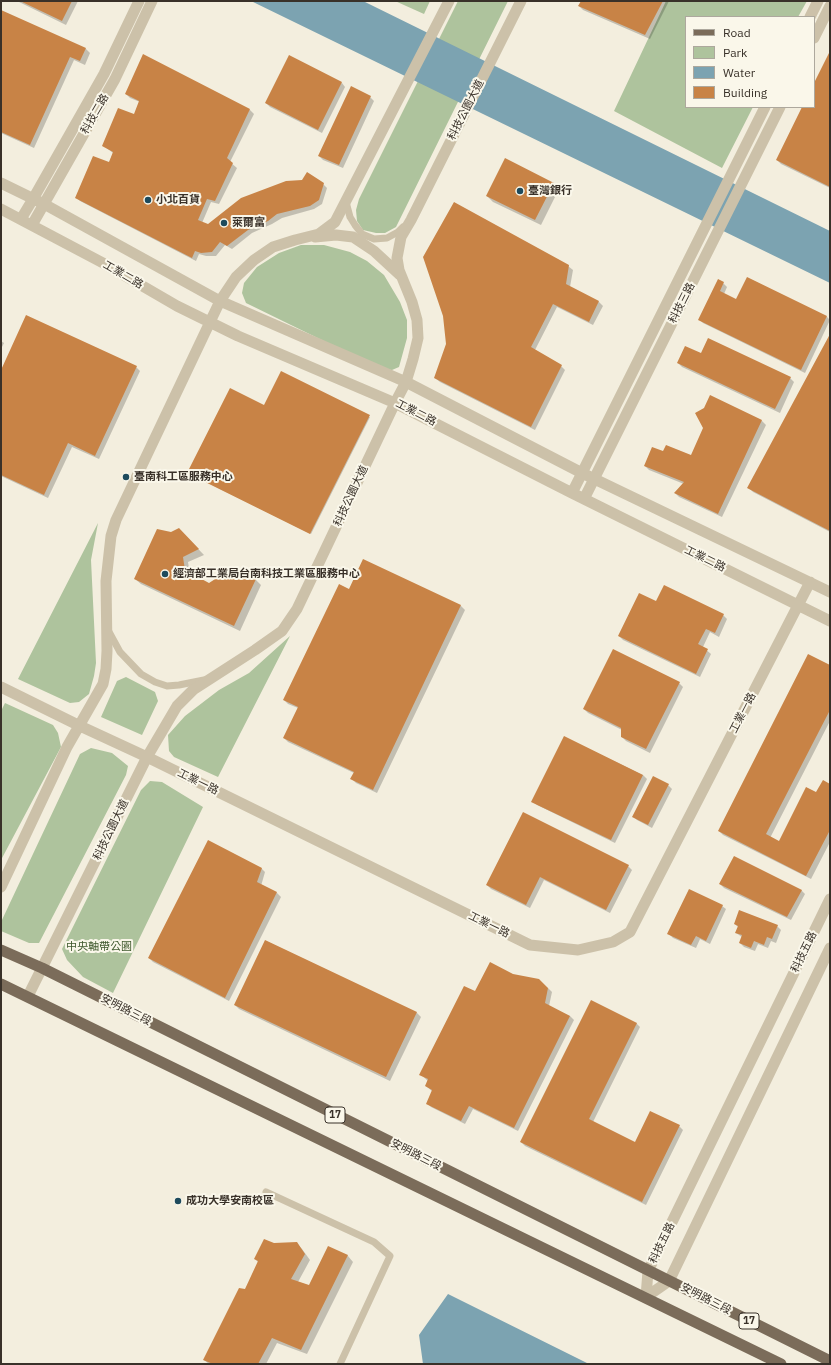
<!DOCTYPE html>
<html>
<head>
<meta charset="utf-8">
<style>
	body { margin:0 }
	#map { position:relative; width:831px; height:1365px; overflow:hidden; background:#f3eede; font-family:"IBM Plex Sans",sans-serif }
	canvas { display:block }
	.frame { position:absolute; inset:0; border:2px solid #393129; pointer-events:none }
	.legend { position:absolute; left:685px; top:16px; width:130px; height:92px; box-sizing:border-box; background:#faf7ea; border:1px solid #ada89d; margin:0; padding:5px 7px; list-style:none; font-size:12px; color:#393129 }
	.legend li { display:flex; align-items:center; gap:8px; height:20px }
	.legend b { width:20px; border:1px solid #ada89d }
</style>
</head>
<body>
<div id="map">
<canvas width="831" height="1365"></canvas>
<div class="frame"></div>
<ul class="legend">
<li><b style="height:5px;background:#7b6c5a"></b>Road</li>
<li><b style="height:11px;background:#aec39d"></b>Park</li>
<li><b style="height:11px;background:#7ca3b1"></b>Water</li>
<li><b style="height:11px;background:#c88346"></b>Building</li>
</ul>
</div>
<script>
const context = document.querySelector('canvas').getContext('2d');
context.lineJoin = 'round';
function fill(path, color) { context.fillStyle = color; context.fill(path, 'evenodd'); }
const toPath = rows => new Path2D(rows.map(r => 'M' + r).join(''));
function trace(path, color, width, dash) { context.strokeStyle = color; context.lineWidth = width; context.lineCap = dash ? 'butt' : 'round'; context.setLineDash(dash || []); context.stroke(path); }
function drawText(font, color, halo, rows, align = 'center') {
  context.font = font + ' "IBM Plex Sans","Noto Sans TC",sans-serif'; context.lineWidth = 4; context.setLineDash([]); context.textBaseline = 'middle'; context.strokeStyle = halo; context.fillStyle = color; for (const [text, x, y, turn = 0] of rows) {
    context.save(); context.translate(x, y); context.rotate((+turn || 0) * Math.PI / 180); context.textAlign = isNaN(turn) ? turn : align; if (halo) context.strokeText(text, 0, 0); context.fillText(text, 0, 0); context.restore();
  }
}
const green = toPath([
	[395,1,430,1,424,14],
	[458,1,508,1,396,227,385,233,376,233,363,230,357,221,356,210,359,199],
	[666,1,807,1,798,17,686,17,686,107,753,107,722,168,614,111],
	[301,245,324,245,350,252,367,261,384,275,400,302,407,320,407,338,399,367,392,370,381,369,246,303,242,293,244,283,257,267,279,253],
	[98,523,91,560,96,663,94,676,89,694,79,702,70,703,18,679],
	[290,636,218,777,174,757,169,751,168,735,185,716,219,690,249,673],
	[126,677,155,692,158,701,142,735,101,717,117,681],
	[5,703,53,725,58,733,61,747,1,860,1,711],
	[91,748,112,753,128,766,126,775,39,943,29,943,1,931,1,922,80,754],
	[150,781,162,782,203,807,113,993,83,977,67,960,62,949,141,790]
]);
const water = toPath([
	[251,1,363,1,830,231,830,283],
	[448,1294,589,1364,423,1364,419,1335]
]);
const shadow = toPath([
	[17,1,78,1,66,25],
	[582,1,669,1,650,39,583,10,579,6],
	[1,11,86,49,90,53,85,65,74,60,34,148,1,133],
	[830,53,830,188,781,164,777,160,803,107,814,107,814,85],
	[144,56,250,110,254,114,230,162,237,168,219,204,211,202,202,223,208,225,323,184,327,188,322,204,314,209,282,218,272,224,252,233,232,249,225,245,216,256,206,256,199,254,196,261,80,201,76,197,109,163,113,153,103,145,135,115,140,102,130,98,126,94],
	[342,83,345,87,322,133,270,107,266,103],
	[370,97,374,101,343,168,323,160,319,156],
	[553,184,559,189,541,225,493,202,487,196],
	[568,266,573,270,570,287,599,302,603,306,593,325,557,307,535,350,561,366,565,370,535,430,440,382,435,378],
	[748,278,827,317,830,320,805,373,703,323,699,319,723,283,727,287,724,294,737,301],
	[830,336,830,532,753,492,749,488],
	[1,341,4,343,1,349],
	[702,355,790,378,794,382,780,413,682,367,678,363],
	[136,367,140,371,99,459,72,447,48,498,1,476,1,372],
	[710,397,762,421,766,425,722,517,679,497,675,493,684,484,649,470,645,466,692,457,704,428,705,408],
	[264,406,370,417,311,534,188,473],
	[179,529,204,555,188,562,190,574,209,585,256,580,261,585,240,631,141,584,135,579,171,533],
	[364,561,461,606,465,610,377,793,356,783,352,779,354,773,288,742,284,738,298,708,288,704,284,700,350,590],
	[657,603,723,615,727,619,719,637,710,632,703,647,711,654,700,677,623,640,619,636],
	[830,666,830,721,770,838,779,842,817,793,830,785,830,842,811,879,723,835,719,831],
	[679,683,683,687,650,753,626,741,622,737,622,730,588,713,584,709],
	[564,737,643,775,647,779,615,843,537,805,533,801],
	[668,785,672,789,652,828,637,820,633,816],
	[523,814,628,866,632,870,610,913,544,880,530,908,491,889,487,885],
	[261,868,265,872,261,886,277,893,281,897,229,1001,153,962,149,958],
	[720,884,801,890,805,894,791,920,724,888],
	[722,906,726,909,710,944,700,939,696,948,673,938,669,934],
	[735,924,777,926,781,930,776,943,771,941,768,948,758,944,755,951,744,947,740,943,742,937,736,933,739,928],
	[266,941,417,1013,421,1017,390,1081,239,1009,235,1005],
	[513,975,548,988,552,992,549,1006,570,1016,574,1020,518,1131,473,1109,465,1124,431,1107,427,1103,433,1092,426,1086,428,1081,420,1074,475,992],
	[636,1023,640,1027,593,1122,635,1143,679,1126,683,1130,646,1205,525,1146,521,1142],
	[296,1243,302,1249,310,1260,298,1282,310,1286,328,1248,348,1256,353,1262,307,1354,277,1343,266,1364,209,1364,204,1360,245,1290,259,1263,255,1259,274,1244]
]);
const building = toPath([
	[20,1,72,1,62,21],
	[581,1,663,1,645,35,578,6],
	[1,10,86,48,80,61,70,57,30,145,1,132],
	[830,51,830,187,776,160,802,107,814,107,814,83],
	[143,54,250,109,227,158,233,163,215,201,207,199,198,220,208,224,241,198,286,181,302,180,307,172,324,183,319,200,310,206,277,214,268,221,248,230,227,246,220,242,212,252,201,253,195,251,192,258,75,198,93,156,109,162,113,152,102,146,118,108,134,114,139,101,125,94],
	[289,55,342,82,318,130,265,103],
	[351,86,371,96,339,165,318,156],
	[505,158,554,183,535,220,486,196],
	[454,202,569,265,566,284,599,301,589,322,553,304,531,347,562,365,531,427,434,378,446,344,443,316,423,257],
	[747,277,827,316,801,370,698,320,718,279,724,282,720,291,736,299],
	[26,315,137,366,95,456,68,443,44,495,1,475,1,370],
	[830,334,830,531,747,488],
	[708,338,791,377,775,409,677,363,685,346,701,353],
	[281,371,370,415,310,534,187,473,230,388,264,405],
	[710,395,762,420,718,514,674,493,684,482,644,466,652,447,663,451,666,445,691,455,703,428,695,413,704,408],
	[179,528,199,549,183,557,185,570,209,583,232,568,256,579,234,626,134,579,157,529,171,532],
	[363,559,461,605,373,790,350,779,354,772,283,738,298,707,283,700,339,584,349,589],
	[664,585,724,614,715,633,706,629,698,644,708,649,696,674,618,636,639,593,656,601],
	[613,649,680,682,646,749,621,737,621,728,583,709],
	[808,654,830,665,830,710,766,834,779,841,806,787,816,792,823,780,830,784,830,830,806,876,718,831],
	[564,736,643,775,611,840,531,802],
	[653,776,669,784,648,825,632,817],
	[523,812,629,865,606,910,540,877,526,905,486,885],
	[208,840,262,868,257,882,277,892,225,998,148,958],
	[734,856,802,890,787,917,719,884],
	[689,889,723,905,706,941,696,936,691,945,667,934],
	[739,910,778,925,772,939,767,937,764,945,754,941,751,948,739,943,742,935,735,933,738,926,734,924],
	[265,940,417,1012,386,1077,234,1005],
	[490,962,513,974,539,979,548,988,545,1003,570,1016,514,1128,469,1106,461,1121,426,1104,432,1090,425,1086,428,1079,419,1075,464,986,475,991],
	[591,1000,637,1023,589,1119,635,1142,650,1111,680,1125,642,1202,520,1142],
	[264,1239,274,1243,297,1242,305,1254,291,1279,309,1285,328,1246,348,1255,301,1350,272,1338,258,1364,213,1364,203,1360,239,1288,245,1289,258,1261,254,1259]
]);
const service = toPath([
	[346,202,350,217,355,225,362,234,374,239,387,238,398,232,403,227],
	[108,630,120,652,141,674,155,682,167,686,179,685,204,680],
	[266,1192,374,1242,390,1256,340,1364]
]);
const minor = toPath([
	[810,17,818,1],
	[814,38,830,6],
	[1,183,44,204,220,301,406,382,582,473,830,592],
	[1,209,103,263,177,306,238,336,395,403,572,493,830,621],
	[21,219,33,199,104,74,139,1],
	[32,225,115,79,152,1],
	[315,237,336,235,353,237,374,251,400,275],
	[572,493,765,107],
	[584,499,780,107],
	[1,687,80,726,147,757,530,945,578,950,613,942,630,932,810,582],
	[1,887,67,747,103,684,106,669,107,651,106,581,111,536,116,520,220,301,236,277,254,260,273,247,295,240,319,234,335,222,449,1],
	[28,996,147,757,177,706,193,690,255,650,282,631,297,609,395,403,406,382,413,359,418,338,417,320,412,302,399,270,397,258,401,237,411,220,521,1],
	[646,1297,648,1271,830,899],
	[646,1297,669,1281,830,948]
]);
const primary = toPath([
	[1,950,42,968,830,1361],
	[1,984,781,1364]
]);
const markers = [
	[520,191,4,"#1d4a5c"],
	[148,200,4,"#1d4a5c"],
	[224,223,4,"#1d4a5c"],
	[126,477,4,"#1d4a5c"],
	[165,574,4,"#1d4a5c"],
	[178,1201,4,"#1d4a5c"]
];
const shields = [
	[335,1115,20],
	[749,1321,20]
];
const shieldNames = [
	["17",335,1115],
	["17",749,1321]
];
const streetNames = [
	["科技公園大道",466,110,-63],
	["科技二路",95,114,-60],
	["工業二路",123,275,30],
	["科技三路",682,303,-63],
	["工業二路",416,413,27],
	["科技公園大道",351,496,-65],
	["工業二路",705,559,26],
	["工業一路",743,713,-63],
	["工業一路",198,782,26],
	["科技公園大道",111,830,-64],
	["工業一路",489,925,26],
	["科技五路",804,952,-64],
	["安明路三段",126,1010,27],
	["安明路三段",416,1155,27],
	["科技五路",662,1243,-64],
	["安明路三段",706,1299,27]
];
const poiNames = [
	["臺灣銀行",528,191],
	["小北百貨",156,200],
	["萊爾富",232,223],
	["臺南科工區服務中心",134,477],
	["經濟部工業局台南科技工業區服務中心",173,574],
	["成功大學安南校區",186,1201]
];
const parkNames = [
	["中央軸帶公園",99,947]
];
fill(green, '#aec39d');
fill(water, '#7ca3b1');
fill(shadow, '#0003');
fill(building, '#c88346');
trace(service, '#ccc1a9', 7);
trace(minor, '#ccc1a9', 11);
trace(primary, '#7b6c5a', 11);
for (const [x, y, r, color] of markers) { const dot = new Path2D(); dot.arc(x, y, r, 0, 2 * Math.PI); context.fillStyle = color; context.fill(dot); trace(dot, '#faf7ea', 1.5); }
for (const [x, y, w] of shields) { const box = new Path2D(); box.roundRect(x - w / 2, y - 8, w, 16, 3); context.fillStyle = '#faf7ea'; context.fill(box); trace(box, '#393129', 1); }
drawText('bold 10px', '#393129', null, shieldNames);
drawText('11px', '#393129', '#faf7ea', streetNames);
drawText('bold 11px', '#393129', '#faf7ea', poiNames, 'left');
drawText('11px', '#3e582c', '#faf7ea', parkNames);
</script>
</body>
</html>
